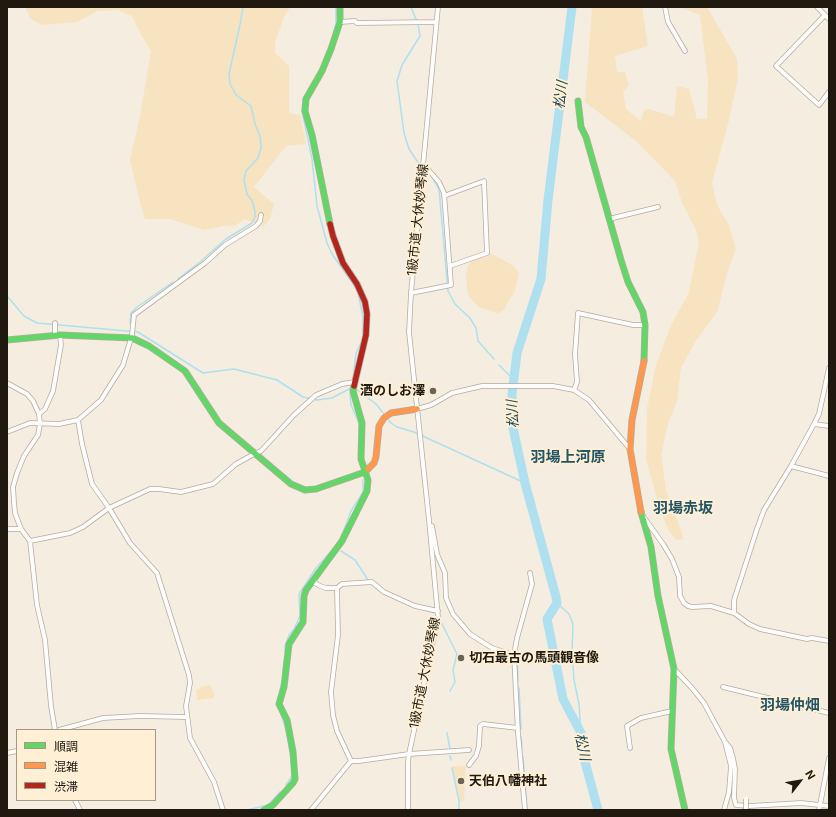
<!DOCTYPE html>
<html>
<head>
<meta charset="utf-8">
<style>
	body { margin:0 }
	#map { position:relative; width:836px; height:817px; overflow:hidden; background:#f5eddf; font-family:Inter,"Noto Sans JP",sans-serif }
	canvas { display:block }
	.frame { position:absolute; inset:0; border:8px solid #1f1910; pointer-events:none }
	.legend { position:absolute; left:16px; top:729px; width:140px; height:72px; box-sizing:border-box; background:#ffefd5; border:1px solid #a59986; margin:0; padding:5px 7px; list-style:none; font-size:12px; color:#1f1910 }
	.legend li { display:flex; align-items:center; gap:8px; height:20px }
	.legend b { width:20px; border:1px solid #a59986 }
	.north { position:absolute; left:780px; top:761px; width:40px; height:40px; -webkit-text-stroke:3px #ffefd5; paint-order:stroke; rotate:59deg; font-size:11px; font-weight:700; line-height:16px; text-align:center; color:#1f1910 }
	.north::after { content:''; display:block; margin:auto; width:14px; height:18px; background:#1f1910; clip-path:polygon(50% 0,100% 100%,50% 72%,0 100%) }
</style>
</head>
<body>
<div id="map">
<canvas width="836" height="817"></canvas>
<div class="frame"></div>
<ul class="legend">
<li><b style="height:5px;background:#63d668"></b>順調</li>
<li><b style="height:5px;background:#ff974d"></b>混雑</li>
<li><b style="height:5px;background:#b3261e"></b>渋滞</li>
</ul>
<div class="north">N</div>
</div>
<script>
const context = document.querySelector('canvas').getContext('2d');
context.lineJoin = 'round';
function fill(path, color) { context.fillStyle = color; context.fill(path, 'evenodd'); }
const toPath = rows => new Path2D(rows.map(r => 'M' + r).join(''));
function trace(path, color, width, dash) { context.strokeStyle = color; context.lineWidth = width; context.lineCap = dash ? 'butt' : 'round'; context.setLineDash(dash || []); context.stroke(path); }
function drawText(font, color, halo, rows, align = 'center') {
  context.font = font + ' Inter,"Noto Sans JP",sans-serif'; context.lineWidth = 4; context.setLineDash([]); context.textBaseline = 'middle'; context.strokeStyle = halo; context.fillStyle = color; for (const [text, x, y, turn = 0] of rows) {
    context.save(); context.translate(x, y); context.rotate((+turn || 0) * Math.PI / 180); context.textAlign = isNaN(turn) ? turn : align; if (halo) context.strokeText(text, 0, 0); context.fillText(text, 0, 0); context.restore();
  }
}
const green = toPath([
	[25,7,290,7,284,17,275,42,275,53,289,66,289,113,300,115,306,144,286,146,254,187,274,204,270,219,263,227,245,219,235,226,223,226,204,230,170,219,145,219,139,198,130,160,140,116,151,51,141,35,132,16,117,10,98,11,77,22,42,25,31,19],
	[592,7,642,7,648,46,615,56,617,72,625,72,629,86,623,92,626,109,641,121,644,110,649,109,674,117,677,86,689,89,697,119,707,118,708,80,700,15,679,7,707,7,737,59,738,78,729,120,712,183,717,205,729,225,736,249,728,270,717,312,695,342,681,368,677,401,668,424,661,455,666,491,684,539,676,540,669,531,661,513,646,459,647,409,656,365,671,326,689,292,699,242,696,230,682,203,675,181,636,141,585,102],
	[492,254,514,266,519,274,514,293,506,305,505,309,498,313,481,308,474,303,468,295,466,277,467,268,471,261],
	[210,685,214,693,214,698,197,700,196,690,204,686],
	[452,766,466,766,464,800,460,802]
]);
const stream = toPath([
	[411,7,418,24,420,36,402,65,397,81,404,133,409,149,421,167],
	[333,35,336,23,336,7],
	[316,77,303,99,302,111,312,159,317,206,327,243,332,254,356,288],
	[432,177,439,189,448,291,455,304,470,318,476,328,478,341,494,359],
	[178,279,200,262,226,239,252,223,255,217,255,211,252,201,247,194,244,180,246,171,258,158,261,148,260,136,255,124,251,106,236,95,230,84,229,74,240,25,243,7],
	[7,296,24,316,37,323,138,332,203,373,234,369,277,380,303,397,317,400,332,398,351,388],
	[130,323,131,313,137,307,173,282],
	[499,365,514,380],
	[353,379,356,353,362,341,363,334,363,317,358,293],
	[356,389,376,404,391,423,397,427,414,432,525,483],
	[351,391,350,394,351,405,359,423,359,435],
	[341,537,351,511,363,492,363,480],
	[341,551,355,560,368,580],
	[371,584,381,592],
	[557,603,569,614,573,624,572,651,574,680,579,704,581,733],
	[421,609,436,613],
	[441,622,457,654,453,670,455,682,450,691],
	[285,652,285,646,289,635,294,629,300,616,299,594,316,568,334,548],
	[517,656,518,681],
	[283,672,284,660],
	[519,688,521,729],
	[278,698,282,682],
	[279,709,285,726,288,740],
	[447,733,450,749],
	[521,737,522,749],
	[289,747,291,757],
	[450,756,451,760],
	[523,757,527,810],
	[452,768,459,801,459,810],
	[286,785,292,776,292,765],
	[247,810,268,805,280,792]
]);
const river = toPath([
	[572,7,548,200,541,279,517,353,512,394,513,428,525,483,556,597,557,603,547,619,563,699,581,733,581,747,598,810]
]);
const street = toPath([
	[665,7,668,22,685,51],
	[817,7,829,19],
	[825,15,776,66,819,105,829,92],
	[340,22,355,21,357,23,436,22],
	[444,196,484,181,487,253,450,266],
	[609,219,658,207],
	[411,293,451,285,444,193,439,182,424,165],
	[55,335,55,323],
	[7,383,27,394,33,401,39,414,40,424,38,435,24,456,17,473,13,487,14,502,15,513,21,529,30,541,37,605,45,640,51,706,55,730],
	[574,390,577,382,575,354,578,313,633,325,645,325],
	[417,409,431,405,452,393,482,386,553,386,574,390,589,400,630,449],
	[39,414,45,409,53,391,61,345,60,335],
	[78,420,82,444,92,484,109,508,130,543,157,573,189,675,190,683,186,706,190,738,214,782,223,810],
	[814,424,829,426],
	[7,432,30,423,59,424,78,420,101,400,123,365,132,335,134,315,205,263,225,245,256,226,260,221,261,215],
	[791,466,829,476],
	[643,516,663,544,672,559,679,577,680,596,684,603,688,606,692,607,711,606,734,613,749,624,760,629,807,639,812,638,829,641],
	[432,526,437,554,445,573,446,598,453,614,470,634,492,648,514,655],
	[7,529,21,529],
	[30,541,70,533,83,527,109,508,150,489,159,489,181,492,213,484,236,464,254,454,261,451,294,415,316,395,342,384,355,382],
	[314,579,315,583,320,586,326,588,337,588],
	[734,613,734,600,757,529,764,510,791,466,814,424,819,414,829,368],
	[674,669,692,688,704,703,725,742,731,766,729,792,724,810],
	[723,687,829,713],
	[59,730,103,718,140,716,186,717],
	[726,743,730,748,733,758,735,769,734,798,736,805,749,806,801,803,829,806],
	[630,748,627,726,641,718,672,711],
	[7,753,17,751],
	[351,761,337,731,333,715,331,692,338,635,337,588,342,584,372,582,384,592,415,606,438,611],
	[351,761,359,761,409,754,469,750],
	[469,765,476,756,479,746,480,726,483,724,518,728],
	[75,800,80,810],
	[311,810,351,761],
	[408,810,408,762,409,754,438,617,429,520,409,332,411,293,438,7],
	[525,810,518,733,514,655,517,638,532,584,530,573],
	[819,810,829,758]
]);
const fast = toPath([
	[578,101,581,127,586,137,621,260,628,282,643,312,645,325,644,361],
	[330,224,312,135,305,111,306,99,322,71,331,49,340,22,340,7],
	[7,340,60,335,132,338,149,346,185,371,219,423,291,484,305,490,316,489,365,472,368,469],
	[641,512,651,547,658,596,674,669,671,749,685,810],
	[264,810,273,805,293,783,295,779,293,752,287,720,279,704,284,687,289,644,303,622,304,596,306,590,342,541,367,491,368,480,361,459,362,423,353,391,354,386]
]);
const slow = toPath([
	[368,469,374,463,376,457,379,426,384,418,391,413,417,409],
	[641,512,630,449,632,420,644,361]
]);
const jam = toPath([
	[330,224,333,236,343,263,357,284,365,302,367,314,366,335,354,386]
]);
const streetBridge = toPath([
	[746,799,746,810]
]);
const markers = [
	[433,391,4,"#6a6358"],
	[461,658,4,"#6a6358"],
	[461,781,4,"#6a6358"]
];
const streetNames = [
	["1級市道 大休妙琴線",418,220,-84],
	["1級市道 大休妙琴線",425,673,-79]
];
const poiNames = [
	["酒のしお澤",425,391,"right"],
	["切石最古の馬頭観音像",469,658],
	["天伯八幡神社",469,781]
];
const waterNames = [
	["松川",561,95,-83],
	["松川",513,414,-93],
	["松川",582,747,78]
];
const quarterNames = [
	["羽場上河原",568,457],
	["羽場赤坂",683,508],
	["羽場仲畑",790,705]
];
fill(green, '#f7e3c0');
trace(stream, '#aee0ef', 1.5);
trace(river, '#aee0ef', 9);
trace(street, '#b2aca0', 5.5);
trace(fast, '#b2aca0', 7);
trace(slow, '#b2aca0', 7);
trace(jam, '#b2aca0', 7);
trace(street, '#fefcfa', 4);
trace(fast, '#63d668', 5.5);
trace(slow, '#ff974d', 5.5);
trace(jam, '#b3261e', 5.5);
trace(streetBridge, '#b2aca0', 5.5, []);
trace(streetBridge, '#fefcfa', 4);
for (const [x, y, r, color] of markers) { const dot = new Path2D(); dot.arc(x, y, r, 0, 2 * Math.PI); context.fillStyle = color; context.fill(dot); trace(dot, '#ffefd5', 1.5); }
drawText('13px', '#1f1910', '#ffefd5', streetNames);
drawText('bold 13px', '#1f1910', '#ffefd5', poiNames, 'left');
drawText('italic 14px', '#1c4856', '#ffefd5', waterNames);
drawText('bold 15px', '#235566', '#ffefd5', quarterNames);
</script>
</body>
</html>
